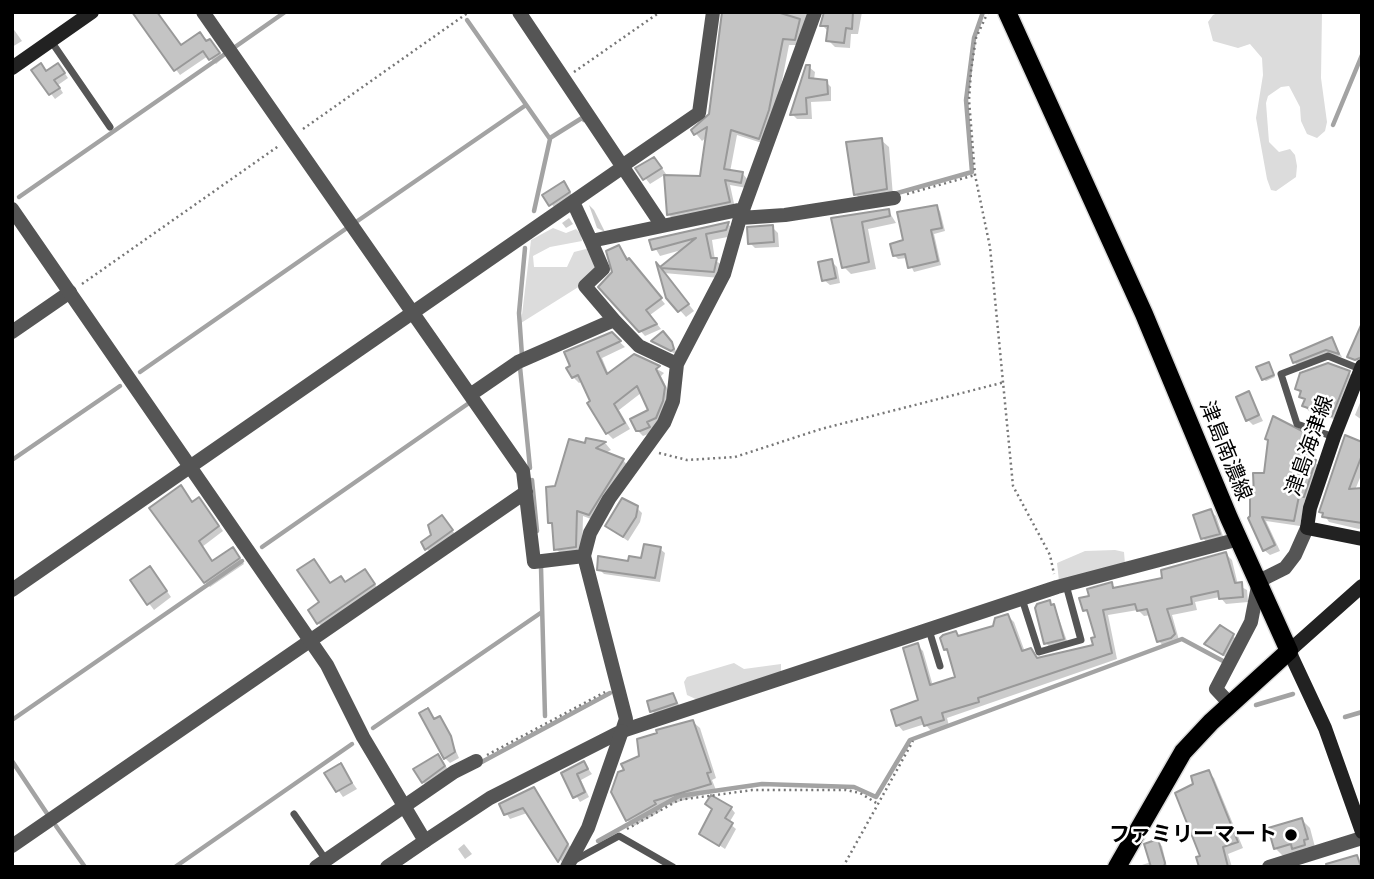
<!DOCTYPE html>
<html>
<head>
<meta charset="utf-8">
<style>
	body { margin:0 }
	#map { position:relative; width:1374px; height:879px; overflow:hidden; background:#fff; font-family:"Noto Sans",sans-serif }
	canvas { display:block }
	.frame { position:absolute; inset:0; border:14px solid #000; pointer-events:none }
</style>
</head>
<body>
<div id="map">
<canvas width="1374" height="879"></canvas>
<div class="frame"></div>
</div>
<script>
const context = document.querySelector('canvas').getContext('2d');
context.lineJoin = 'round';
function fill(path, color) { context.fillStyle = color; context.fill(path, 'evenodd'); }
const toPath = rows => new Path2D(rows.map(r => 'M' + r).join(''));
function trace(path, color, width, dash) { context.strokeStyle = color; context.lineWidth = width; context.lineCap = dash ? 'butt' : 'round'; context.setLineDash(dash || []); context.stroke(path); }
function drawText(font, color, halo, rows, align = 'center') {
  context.font = font + ' "Noto Sans","Noto Sans JP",sans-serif'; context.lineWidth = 5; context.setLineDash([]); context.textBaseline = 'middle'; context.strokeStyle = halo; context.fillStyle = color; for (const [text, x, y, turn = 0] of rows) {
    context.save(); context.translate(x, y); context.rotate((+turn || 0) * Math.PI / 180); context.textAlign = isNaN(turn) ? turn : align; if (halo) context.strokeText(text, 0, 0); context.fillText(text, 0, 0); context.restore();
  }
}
const green = toPath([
	[1220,12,1322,12,1321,78,1327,122,1325,131,1317,138,1307,134,1301,121,1300,107,1289,86,1281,87,1268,96,1266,103,1269,142,1279,152,1290,149,1295,155,1297,166,1296,177,1276,191,1271,190,1267,179,1256,118,1263,75,1262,58,1250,44,1238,48,1213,41,1208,22,1213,15],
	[553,228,566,233,576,229,581,234,582,241,550,247,533,256,534,267,567,267,574,252,590,248,599,269,580,286,521,323,531,240],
	[1115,550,1124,552,1125,564,1059,581,1057,563,1085,551],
	[734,663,744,669,781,664,781,675,700,701,687,695,684,682,687,677]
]);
const shadow = toPath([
	[134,12,181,47,200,34,215,46,223,58,216,64,208,56,180,75],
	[757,12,814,12,801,45,789,45,775,117,765,144,737,135,730,172,742,173,748,180,747,188,730,185,735,208,674,220,668,214,701,178,707,137,702,141,693,130,710,115],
	[826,12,862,12,858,34,851,34,850,48,835,47,828,40,829,32,822,25],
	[12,27,22,41,12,47],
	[809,67,815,72,814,80,826,82,831,87,831,101,811,102,812,119,797,119,792,114],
	[62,69,68,78,58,85,63,93,55,99,33,70],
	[881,140,889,147,893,196,863,201,855,194],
	[659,164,666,174,650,184,638,169],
	[564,183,574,198,556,210,545,195],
	[589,205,594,210,605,232,597,228],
	[936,207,940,211,945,231,934,234,941,265,914,272,907,258,898,259,894,255],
	[888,210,896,223,868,229,876,269,851,274,844,267,833,219],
	[569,218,573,224,566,228,562,223],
	[728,224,734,230,733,236,712,240,715,260,723,266,720,278,664,273,694,311,686,317,668,297,659,268,685,249,660,256,651,241],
	[772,227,778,233,779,247,755,248,750,243],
	[619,247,665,304,650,315,661,329,645,336,601,287,614,272],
	[831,261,837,267,840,283,830,285,824,280],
	[611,334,625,347,602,358,609,375,634,356,664,373,661,376,670,394,654,432,643,436,637,430,650,410,641,393,619,410,630,429,613,439,607,433,583,381,579,383,573,377,566,353],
	[668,339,678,354,677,355,653,341],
	[1332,340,1342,357,1332,355,1299,367,1294,362],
	[1271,367,1275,377,1266,381,1263,379],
	[1349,373,1354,378,1337,420,1309,411,1304,406,1306,401,1297,389],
	[1249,393,1263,421,1253,425,1248,420],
	[1362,398,1362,420,1355,415],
	[1311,437,1317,443,1311,460,1321,467,1309,502,1305,501,1300,526,1266,521,1280,551,1270,555,1264,550,1256,498,1266,474],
	[587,440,606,444,611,450,605,453,623,460,629,467,596,521,583,516,582,553,563,556,556,549,554,527,550,522,556,488],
	[1362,444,1362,473,1355,490,1362,490,1362,528,1359,529,1329,522,1321,510],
	[193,503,204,504,223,531,202,547,213,563,237,554,244,564,210,587,205,582],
	[637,508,642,513,640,522,628,541,612,530],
	[1210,511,1216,516,1224,539,1208,544,1203,538],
	[447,522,456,536,431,553,427,549],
	[660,549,665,553,660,582,604,574,599,569,643,560],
	[1226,554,1232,560,1238,585,1247,590,1248,602,1226,604,1220,597,1195,602,1197,610,1172,615,1179,640,1164,647,1159,641,1151,615,1144,616,1138,610,1108,615,1117,659,947,718,949,726,931,731,925,724,903,731,898,725,920,701,917,645,923,651,933,686,957,678,950,654,945,649,956,633,960,637,995,627,1008,616,1014,622,1025,652,1031,650,1039,659,1095,646,1097,638,1091,616,1085,610,1091,597,1111,584,1116,589,1164,580],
	[314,561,331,584,346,584,365,571,379,590,324,628,318,623,322,602],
	[155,574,171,597,154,610,132,581],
	[1049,602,1055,607,1068,644,1051,649,1046,643],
	[1212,633,1233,636,1238,641,1228,659,1206,643],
	[673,695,681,708,657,716,652,711],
	[428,710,436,720,439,718,444,723,459,758,450,763,445,758],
	[693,722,700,728,716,778,712,780,716,790,659,808,661,811,634,826,627,820,626,771],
	[438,756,450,772,428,787,423,782],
	[584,763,592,774,581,780,589,797,580,802,563,774],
	[340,765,357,789,343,797,327,774],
	[1208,772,1214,778,1243,848,1228,854,1232,867,1201,867,1203,857,1196,785],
	[538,794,572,850,564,865,527,813,510,819,501,805],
	[731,808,735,813,729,823,736,829,725,849,701,833,714,810],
	[1302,820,1310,828,1315,847,1283,856,1275,848],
	[1157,841,1162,846,1167,867,1136,867,1151,862],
	[464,844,472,854,465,859,458,849]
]);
const stream = toPath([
	[467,20,550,139,534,211],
	[235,47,285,12],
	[1333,125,1362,55],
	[550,138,582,118,584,120],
	[894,194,972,172,966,100,974,38,983,12],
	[19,197,225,54],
	[356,222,526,105],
	[522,356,519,313,525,248],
	[520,367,530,468],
	[140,372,347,228],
	[12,460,120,386],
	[532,480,537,531],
	[262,547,469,403],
	[541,567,545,716],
	[1256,705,1293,694],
	[1345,717,1362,712],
	[12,720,242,561],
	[373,728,542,612],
	[12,761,48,815],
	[478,764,610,693],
	[56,826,85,867],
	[598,841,679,796,762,784,854,787,876,797,910,740,1182,639,1223,661],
	[175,867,352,744]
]);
const building = toPath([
	[132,12,157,12,181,45,200,32,206,41,210,39,220,53,209,60,203,51,174,71,132,12],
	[722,12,777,12,800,19,795,40,783,39,769,110,759,139,731,130,724,169,743,172,741,183,725,180,730,202,667,215,664,175,700,176,707,127,694,135,691,130,709,114,722,12],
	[824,12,853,12,852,29,846,28,844,43,826,41,828,26,820,26,824,12],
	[41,63,46,71,58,63,65,73,54,80,60,88,49,95,31,70,41,63],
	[806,65,810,65,809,78,827,80,828,94,806,98,807,114,790,115,806,65],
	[882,138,887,189,854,195,846,142,882,138],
	[654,157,662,168,643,180,635,168,654,157],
	[564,181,570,192,549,206,542,195,564,181],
	[937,205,942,228,931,230,938,261,908,268,905,254,893,256,890,244,903,240,897,212,937,205],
	[889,209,890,216,862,222,869,262,842,268,831,218,889,209],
	[729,222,726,230,706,234,711,258,717,258,714,272,661,268,689,304,678,312,666,298,656,262,660,267,696,238,652,250,649,240,729,222],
	[773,225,774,242,748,244,747,227,773,225],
	[619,245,627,260,629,258,662,298,646,310,657,324,639,332,598,287,612,272,606,251,619,245],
	[832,259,836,278,822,281,818,262,832,259],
	[1362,323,1362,357,1355,360,1347,357,1362,323],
	[663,331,672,342,674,349,671,351,651,341,663,331],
	[612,332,621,341,597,352,607,374,634,354,660,366,656,369,665,387,663,401,656,418,647,422,650,427,640,431,636,431,630,419,648,410,637,386,614,404,625,423,606,434,587,403,590,401,578,375,572,378,566,368,570,366,564,352,612,332],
	[1332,337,1339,354,1326,350,1293,363,1290,355,1332,337],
	[1269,362,1274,375,1262,380,1256,367,1269,362],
	[1328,363,1350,371,1332,416,1302,406,1305,399,1299,397,1301,391,1295,389,1300,373,1328,363],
	[1249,391,1259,415,1246,421,1236,397,1249,391],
	[1273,416,1312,436,1305,456,1316,460,1304,497,1299,496,1294,521,1262,517,1275,545,1263,551,1248,518,1250,516,1250,490,1254,496,1253,473,1264,473,1268,440,1265,439,1273,416],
	[1345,435,1362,442,1362,455,1349,489,1362,488,1362,523,1322,517,1323,513,1319,512,1345,435],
	[586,438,606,442,596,448,624,459,589,515,577,511,576,547,554,550,552,523,548,523,546,487,555,486,569,439,585,443,586,438],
	[181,485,192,502,199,497,219,526,199,541,212,561,233,547,240,558,204,583,149,508,181,485],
	[622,498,638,506,636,517,623,537,605,526,622,498],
	[1211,509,1220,534,1201,539,1193,515,1211,509],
	[442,515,453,530,425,550,421,542,431,535,428,525,442,515],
	[644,544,661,547,655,578,597,570,598,556,628,561,629,556,641,558,644,544],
	[1226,552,1235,583,1242,582,1243,597,1219,599,1218,591,1191,597,1192,604,1167,609,1175,634,1171,638,1157,642,1147,609,1137,611,1135,604,1103,610,1112,653,978,698,979,702,942,713,944,720,924,726,921,717,896,726,891,710,918,700,903,648,918,643,930,685,955,677,947,649,944,650,940,638,943,635,956,631,958,636,993,626,995,618,1008,614,1022,651,1031,648,1037,658,1093,645,1091,638,1095,637,1087,610,1083,611,1079,598,1089,596,1087,589,1112,582,1113,588,1162,578,1161,570,1226,552],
	[314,559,330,583,341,576,345,582,365,569,375,584,317,624,308,610,319,602,297,570,314,559],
	[150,566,167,591,147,605,130,580,150,566],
	[1050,600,1051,605,1054,604,1064,639,1044,644,1035,608,1037,604,1050,600],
	[1220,625,1234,634,1223,655,1204,644,1220,625],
	[673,693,677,703,650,712,647,701,673,693],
	[428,708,434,719,440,716,451,736,455,752,444,759,419,713,428,708],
	[693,720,711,772,707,773,711,784,654,801,656,804,626,821,611,792,618,772,624,770,621,764,639,756,637,739,657,733,656,730,693,720],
	[438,754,445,766,422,783,413,769,438,754],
	[584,761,588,769,577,774,585,792,573,798,561,773,584,761],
	[341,763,352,783,336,792,324,773,341,763],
	[1209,770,1238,842,1223,847,1228,867,1199,867,1196,857,1200,856,1175,793,1193,784,1191,776,1209,770],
	[534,787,568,844,558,862,523,808,504,815,499,804,534,787],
	[711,795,732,807,725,818,733,823,719,846,699,834,712,809,705,804,711,795],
	[1302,818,1308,839,1304,840,1305,845,1292,849,1291,844,1274,849,1268,828,1302,818],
	[1158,839,1165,863,1164,867,1151,867,1144,844,1158,839],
	[1357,855,1361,867,1327,867,1326,864,1357,855]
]);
const path = toPath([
	[988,12,976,38,971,71,969,100,975,175,990,247,1013,486,1050,555,1054,574],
	[574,72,660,12],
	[303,129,469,12],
	[907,194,975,175],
	[82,284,280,145],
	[659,453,687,460,735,457,821,429,1005,382],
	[487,755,605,692],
	[627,829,679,800,752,790,846,790,860,793,878,804],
	[843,867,913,741]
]);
const service = toPath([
	[51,41,110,127],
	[1334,437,1297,424,1281,374,1328,356,1360,369],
	[1022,599,1039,652,1081,640,1066,585],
	[929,630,940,666],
	[294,814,326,860],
	[573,861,619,836,673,867]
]);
const minor = toPath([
	[203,12,523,471,534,562,584,556],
	[519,12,661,224],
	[622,166,699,113,713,12],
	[573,202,591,241],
	[740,218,785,215,894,198],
	[614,320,639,346,677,364],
	[12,332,70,292],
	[470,395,518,362,614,320,585,286,603,269,591,241,743,209],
	[12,590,623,167],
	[1230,704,1216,689,1251,622,1259,581,1285,568,1295,555,1307,528],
	[622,731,626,719,584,556,590,533,609,499,664,423,673,401,677,364,724,274,740,218,815,12],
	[425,841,490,798,622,731,1057,587,1239,539],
	[12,846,526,492],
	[316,867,454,772,476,761],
	[1269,867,1362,838]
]);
const tertiary = toPath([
	[12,209,327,665,363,737,425,841,387,867],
	[567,867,588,828,622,731]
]);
const secondary = toPath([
	[12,68,92,12],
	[1362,366,1334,437,1310,508,1307,528,1362,539],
	[1362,586,1289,651,1325,728,1362,832]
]);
const primary = toPath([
	[1007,12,1144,314,1229,518,1289,651,1211,722,1183,752,1117,867]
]);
const markers = [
	[1291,835,7,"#000"]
];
const streetNames = [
	["津島海津線",1310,446,-71],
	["津島南濃線",1225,451,68]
];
const poiNames = [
	["ファミリーマート",1277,835]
];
fill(green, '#dcdcdc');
fill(shadow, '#0003');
trace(stream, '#a3a3a3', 4.5);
fill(building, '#c4c4c4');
trace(building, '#999', 2);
trace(primary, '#dbdbdb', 21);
trace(path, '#777', 2.5, [2, 3.5]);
trace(service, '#555', 7);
trace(minor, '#555', 14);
trace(tertiary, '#555', 14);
trace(secondary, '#222', 14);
trace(primary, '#000', 18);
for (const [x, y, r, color] of markers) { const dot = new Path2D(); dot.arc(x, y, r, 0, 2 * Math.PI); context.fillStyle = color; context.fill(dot); trace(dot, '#fff', 2.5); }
drawText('21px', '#000', '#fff', streetNames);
drawText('bold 21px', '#000', '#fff', poiNames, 'right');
</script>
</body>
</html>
